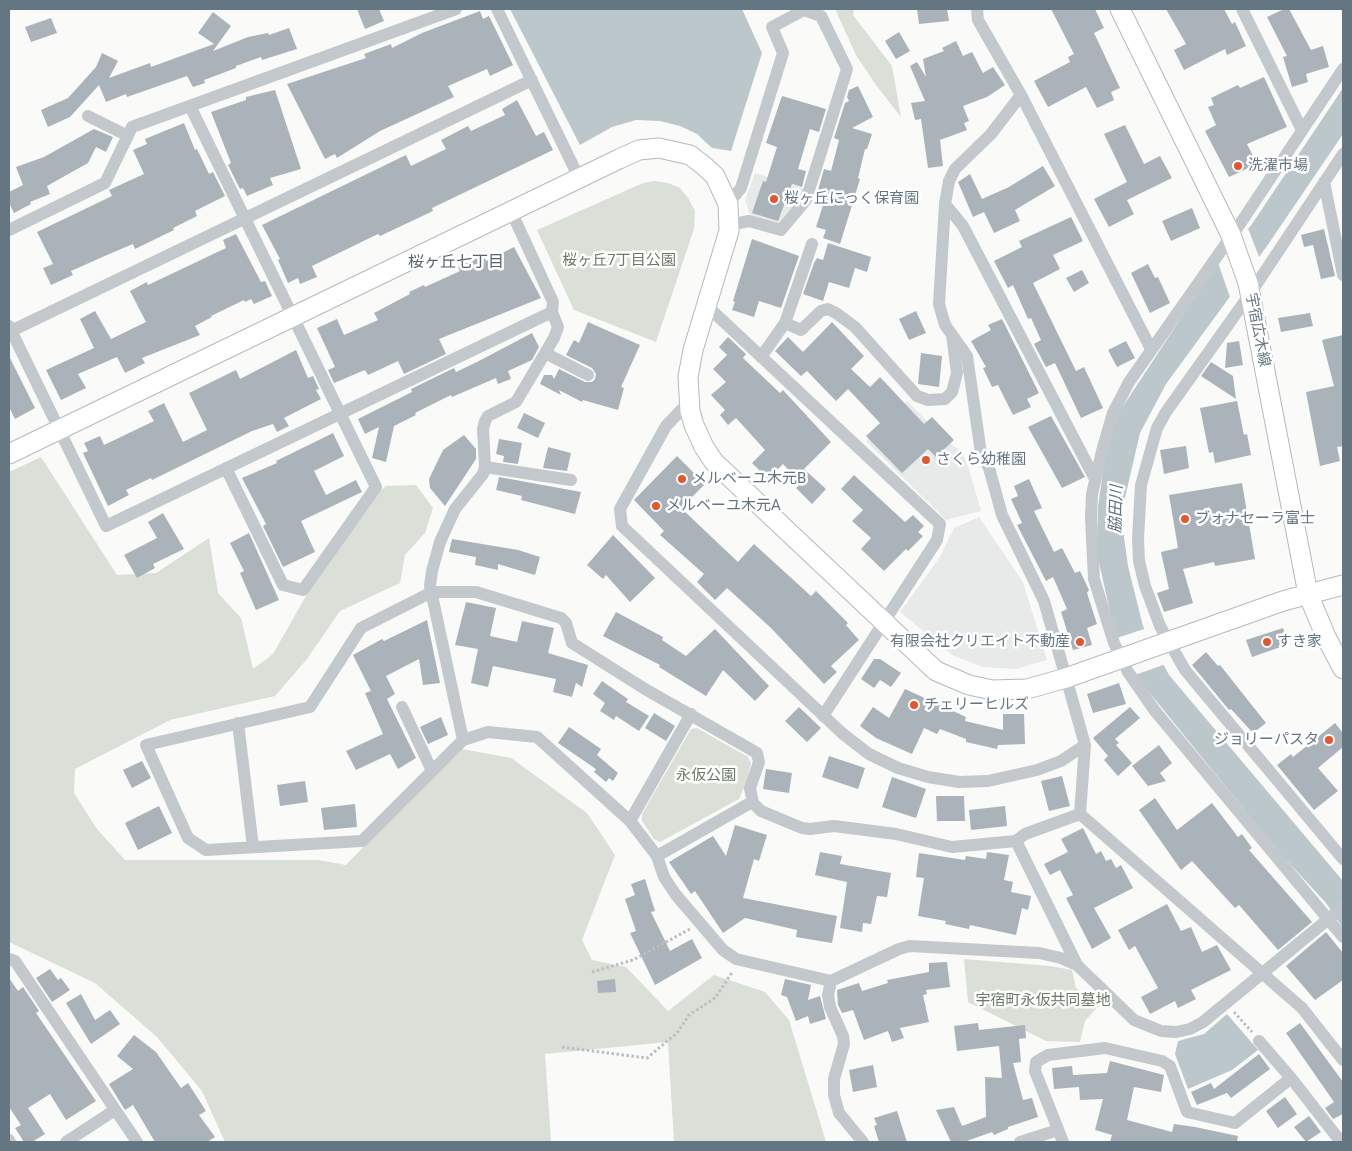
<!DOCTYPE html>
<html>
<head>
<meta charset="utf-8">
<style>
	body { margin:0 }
	#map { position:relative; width:1352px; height:1151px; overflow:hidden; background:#fafaf8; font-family:Roboto,sans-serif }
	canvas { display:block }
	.frame { position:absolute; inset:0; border:10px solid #657683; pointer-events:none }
</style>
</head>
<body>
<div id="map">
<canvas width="1352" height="1151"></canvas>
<div class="frame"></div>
</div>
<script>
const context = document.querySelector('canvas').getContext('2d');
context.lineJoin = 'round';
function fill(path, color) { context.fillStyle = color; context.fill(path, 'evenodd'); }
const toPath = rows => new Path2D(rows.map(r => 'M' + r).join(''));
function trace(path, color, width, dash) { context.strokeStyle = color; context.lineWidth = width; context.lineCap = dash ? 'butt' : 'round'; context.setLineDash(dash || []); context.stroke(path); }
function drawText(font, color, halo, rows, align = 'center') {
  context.font = font + ' Roboto,"Noto Sans JP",sans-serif'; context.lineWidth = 5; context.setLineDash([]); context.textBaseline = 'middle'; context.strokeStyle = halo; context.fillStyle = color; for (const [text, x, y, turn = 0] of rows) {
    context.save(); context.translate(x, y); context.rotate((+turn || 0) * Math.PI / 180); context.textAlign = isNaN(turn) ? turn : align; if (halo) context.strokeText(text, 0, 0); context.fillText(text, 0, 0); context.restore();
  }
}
const built = toPath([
	[755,173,805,189,803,197,780,225,750,215,745,200],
	[907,401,949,443,962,451,969,469,981,511,946,520,866,441],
	[979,517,1023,582,1047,660,1016,669,983,667,952,655,900,612,940,557,954,528]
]);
const green = toPath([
	[835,9,854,9,853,15,892,66,901,117,876,85,856,55],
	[654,181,668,183,680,188,688,198,695,211,694,229,656,342,574,310,537,230,643,183],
	[41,457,117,575,156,573,209,538,218,593,241,618,253,669,273,654,351,517,386,486,416,485,433,508,425,533,405,555,400,583,340,611,307,659,275,696,170,720,75,769,74,793,97,829,125,860,318,860,346,865,409,799,462,749,511,758,587,813,615,855,582,940,592,960,626,967,668,1011,714,975,765,992,789,1020,826,1142,674,1142,668,1042,545,1054,551,1142,225,1142,202,1091,157,1037,95,983,9,942,9,472],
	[697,728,748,757,751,763,746,783,739,799,660,842,654,839,642,821,642,814,691,729],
	[964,959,1050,966,1072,970,1076,988,1100,1004,1085,1021,1080,1042,1046,1041,968,1002]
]);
const water = toPath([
	[510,9,742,9,762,53,731,151,712,148,697,134,680,126,660,121,636,120,612,127,580,145],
	[1343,88,1343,134,1267,246,1166,384,1140,433,1121,515,1128,566,1143,626,1169,675,1343,881,1343,928,1326,903,1278,851,1140,681,1115,633,1097,554,1098,507,1103,471,1116,417,1208,277,1252,224],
	[1227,1014,1258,1050,1232,1070,1188,1089,1175,1054,1178,1041,1204,1034]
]);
const pier = toPath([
	[1247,226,1260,259,1231,300,1218,263],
	[1147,628,1166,664,1135,675,1117,638]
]);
const building = toPath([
	[357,9,379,9,384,21,365,29],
	[917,9,947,9,949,21,919,24],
	[1051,9,1095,9,1104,28,1094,33,1120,88,1111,92,1114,100,1097,108,1086,87,1048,107,1034,81,1070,62,1068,57,1074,54],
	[1166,9,1224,9,1232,24,1235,22,1246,46,1227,55,1225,49,1184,70,1174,50,1186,44],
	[1284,9,1289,9,1311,50,1323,46,1329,67,1306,74,1308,82,1292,87,1283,57,1287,56,1267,17],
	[480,11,483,19,489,16,513,65,490,76,487,69,448,86,454,97,380,131,337,158,335,154,325,159,287,84,366,58,364,54,391,44,392,48,422,33],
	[213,12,231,26,213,51,248,37,268,33,269,35,289,28,297,49,262,60,261,57,236,66,236,68,204,80,205,83,193,87,187,76,127,97,126,94,106,102,99,85,70,117,48,127,41,110,68,98,96,67,102,53,118,61,109,78,150,63,151,67,214,44,198,33],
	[51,18,57,33,31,42,25,27],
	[899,32,910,51,896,59,885,41],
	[956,41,963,56,972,52,983,73,993,67,1005,85,987,97,963,106,969,121,964,123,967,130,940,140,943,166,928,168,921,119,915,120,911,103,925,101,910,66,917,62,926,77,923,59,944,51,942,48],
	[1264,77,1287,127,1247,144,1257,164,1229,177,1205,131,1216,125,1208,107,1214,105,1211,98,1238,85,1240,88],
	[858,86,873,117,852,128,872,134,867,149,865,149,858,178,860,179,840,244,823,238,826,230,816,227,827,193,818,190,824,169,831,171,839,140,834,138,845,103,849,101,847,97,849,90],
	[275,90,301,169,270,178,273,185,247,196,243,188,240,189,228,165,231,163,211,112,246,100,246,97],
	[782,96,826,109,819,132,810,129,798,169,806,171,802,187,792,184,778,221,752,213,763,181,766,182,777,147,766,143],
	[517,100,536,136,544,132,553,150,432,208,433,211,380,236,378,234,312,266,317,277,300,284,298,278,288,283,278,260,280,259,262,225,406,155,411,166,446,149,441,140,468,126,471,131,505,115,502,109],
	[184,123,195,150,197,149,209,174,213,172,225,196,195,211,197,216,173,228,174,230,135,249,133,244,107,255,71,271,73,275,51,285,43,268,53,264,37,232,112,196,109,190,144,174,133,150,147,144,145,139],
	[1125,125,1144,164,1160,156,1172,178,1127,200,1134,214,1109,227,1094,199,1127,182,1104,134],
	[94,129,113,137,106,152,96,147,88,163,47,186,50,194,30,202,31,204,14,213,9,203,9,192,23,185,16,167,44,157],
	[1043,166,1055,186,1015,210,1020,221,994,233,984,212,973,217,958,182,970,174,982,199,1009,187],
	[1192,208,1200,228,1171,241,1162,221],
	[1071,217,1083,241,1053,255,1060,269,1033,283,1076,371,1084,367,1103,408,1081,418,1055,363,1046,367,1034,344,1041,340,1031,318,1028,319,1013,285,1008,288,994,261,1022,247,1019,241],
	[1324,229,1335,276,1321,279,1313,245,1304,247,1301,235],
	[236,234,261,282,265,281,272,296,254,304,251,299,245,302,244,300,211,316,212,317,195,326,200,335,142,358,145,363,125,373,117,357,78,374,86,388,61,400,46,370,94,348,80,319,95,311,111,339,146,322,130,291,147,282,148,285,226,248,223,240],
	[752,239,799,256,781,308,759,301,754,317,732,310,735,302,733,301],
	[828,243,871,257,867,272,855,268,849,288,829,282,823,301,803,294,814,263,817,258,823,260],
	[514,247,541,298,439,339,446,354,404,374,398,361,368,375,365,370,334,383,328,370,335,367,317,328,337,319,344,335,378,320,374,313,410,294,409,292,424,285,425,287,460,271,458,267,484,255,486,261],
	[1148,264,1155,278,1158,277,1170,303,1150,313,1131,273],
	[1082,270,1089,283,1074,292,1066,278],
	[916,311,926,333,909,340,899,319],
	[1310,313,1313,326,1281,332,1278,318],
	[1002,319,1039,393,1027,399,1031,407,1013,415,998,385,992,387,983,368,986,367,971,341,991,330,988,325],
	[588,322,640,345,621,387,624,388,618,410,583,400,582,402,559,390,561,395,540,384,544,375,552,375,554,379,559,369,585,382,592,382,595,379,596,374,592,368,566,355,574,340,579,343],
	[832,322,864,356,851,369,870,387,880,377,924,424,932,417,954,440,936,457,928,449,902,473,866,436,880,423,848,389,836,401,807,371,801,376,775,351,788,337,803,352],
	[532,333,539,347,532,360,508,371,511,379,498,384,496,378,452,397,451,395,415,413,416,415,394,426,386,462,372,458,379,427,365,434,358,419,412,392,411,389,454,368,456,372,477,362],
	[1343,335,1343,446,1337,447,1340,461,1320,466,1306,392,1334,386,1322,340],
	[728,337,746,354,743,358,780,393,783,390,831,442,804,469,826,489,812,504,796,488,801,483,783,464,768,479,752,463,765,450,736,418,728,425,720,415,725,410,711,395,726,382,713,369,727,355,719,347],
	[1126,341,1135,358,1117,367,1108,350],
	[1239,341,1243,365,1225,368,1227,343],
	[296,350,308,378,313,376,319,389,316,390,321,399,284,418,289,426,277,432,273,424,252,431,152,480,151,478,126,490,129,495,108,506,83,453,88,451,84,443,100,436,104,445,154,421,148,411,164,403,183,442,207,430,189,393,236,370,240,379],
	[921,353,942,356,939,387,918,384],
	[9,356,35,408,15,419,9,407],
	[1211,362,1233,376,1236,399,1201,376],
	[1237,401,1244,435,1247,434,1251,455,1215,463,1213,452,1209,453,1200,408],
	[524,413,545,423,538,438,517,428],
	[1051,416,1085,477,1062,488,1028,427],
	[333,433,344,456,314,471,326,495,356,480,362,492,301,521,315,552,283,567,263,526,266,524,242,478,277,463,276,461],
	[464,435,476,449,476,459,445,506,430,488,429,479,443,450],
	[499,439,522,443,518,464,503,462,504,456,496,454],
	[1186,446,1189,468,1164,474,1160,450],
	[548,447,571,453,567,471,543,468],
	[677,456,705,484,681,508,738,562,754,544,811,596,816,591,848,623,846,625,859,640,831,666,837,672,824,684,771,628,727,588,715,600,697,582,704,574,660,535,664,531,634,500],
	[854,475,905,522,913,515,924,526,918,532,923,536,908,551,906,549,884,571,861,549,871,538,852,521,863,510,841,489],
	[499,477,581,492,575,514,521,500,522,496,496,490],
	[1029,479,1042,508,1034,511,1054,552,1062,548,1075,573,1080,571,1089,590,1087,593,1097,624,1087,628,1092,645,1073,650,1061,612,1067,609,1053,577,1046,581,1017,525,1022,523,1011,499,1018,496,1014,486],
	[1242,483,1255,559,1215,566,1214,562,1183,569,1193,603,1164,612,1157,593,1169,589,1161,552,1178,548,1169,495],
	[163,513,184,549,153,564,155,568,137,578,124,555,157,538,148,522],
	[249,533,279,600,256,610,240,573,244,571,230,543],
	[613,535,655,578,630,602,606,575,603,579,587,565],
	[452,539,518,550,540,557,535,575,498,564,498,570,475,565,476,557,449,552],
	[466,602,496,608,490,636,517,642,522,621,554,628,548,653,588,665,582,687,576,683,572,697,553,692,556,679,493,666,488,687,471,683,478,649,455,645],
	[616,612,663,637,662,640,686,656,715,629,769,686,755,701,723,670,706,696,659,667,660,665,603,636],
	[427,620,440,683,423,685,419,659,386,676,395,694,387,699,416,758,398,769,390,754,356,770,346,751,383,734,365,693,371,691,353,655,382,639,384,641],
	[1283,628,1289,644,1252,657,1246,640],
	[1206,652,1218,666,1220,665,1266,723,1253,733,1231,709,1229,710,1192,665],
	[874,659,880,659,901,673,891,687,880,680,874,688,861,679],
	[602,681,628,699,626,702,649,716,639,731,616,716,614,720,600,711,605,703,593,694],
	[1119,683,1126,704,1093,713,1087,694],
	[905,689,966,717,965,721,1003,730,1003,714,1024,714,1025,744,998,745,997,749,966,742,966,739,940,729,937,734,924,728,912,754,876,738,860,726,873,707,889,718],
	[799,707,821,728,807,742,785,721],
	[1130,707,1140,718,1115,739,1119,743,1116,745,1132,763,1118,776,1104,760,1108,756,1093,738],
	[654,713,675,726,666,741,645,728],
	[441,717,448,735,428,744,420,727],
	[1335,723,1343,733,1343,747,1318,768,1338,791,1314,810,1277,765,1291,754,1293,757],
	[569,727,601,749,597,755,618,773,613,781,609,778,606,782,594,772,596,769,558,743],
	[1159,745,1172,763,1160,773,1166,781,1148,786,1132,766],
	[829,756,865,768,858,789,822,777],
	[142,761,151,778,132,788,123,770],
	[766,769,792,773,789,793,763,789],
	[1062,776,1070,806,1049,811,1041,781],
	[892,777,926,789,916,818,882,807],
	[305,781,308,802,280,806,277,785],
	[936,796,964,796,965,821,937,821],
	[1155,798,1177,830,1212,803,1238,837,1242,834,1252,848,1249,850,1312,922,1278,950,1239,905,1235,908,1192,861,1181,870,1139,810],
	[355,804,357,827,324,830,321,808],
	[159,806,172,833,138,850,125,823],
	[1005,806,1007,826,971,830,969,810],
	[735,825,767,835,759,861,754,859,743,898,837,916,832,943,796,937,797,930,745,918,723,933,695,891,691,894,669,862,713,836,726,856],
	[1083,828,1096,854,1101,851,1106,861,1111,859,1116,868,1121,865,1133,888,1094,908,1111,938,1092,949,1066,898,1073,895,1060,870,1050,875,1044,864,1068,852,1061,839],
	[820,852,842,856,840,864,891,873,887,897,877,896,871,924,863,923,862,932,840,928,847,882,815,875],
	[987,852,1009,855,1004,880,1013,882,1011,892,1031,896,1028,910,1022,908,1016,935,970,925,969,929,945,924,946,921,918,916,924,878,916,877,919,853,965,860,966,856,986,859],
	[645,879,655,911,651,912,670,951,692,939,702,958,655,985,630,933,636,931,625,899,635,895,631,884],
	[1167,904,1181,931,1191,927,1202,952,1217,945,1231,970,1191,990,1196,999,1178,1008,1175,1001,1150,1014,1141,997,1158,988,1135,946,1129,950,1118,930],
	[1326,932,1343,953,1343,980,1315,1000,1286,966],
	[947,962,950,987,926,990,927,994,923,995,929,1022,900,1028,904,1038,892,1042,888,1031,864,1040,853,1010,842,1013,838,1005,837,990,859,983,862,991,888,983,887,980,929,972,929,963],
	[50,969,58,980,61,978,70,990,52,1002,36,978],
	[9,978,18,991,23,987,39,1011,36,1013,96,1101,66,1120,50,1094,28,1108,45,1134,32,1142,24,1142,15,1128,21,1125,9,1107],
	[615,979,616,992,598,993,597,981],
	[785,979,811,985,808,1000,820,996,826,1019,810,1024,808,1016,796,1021,787,997,781,995],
	[81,994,95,1020,110,1010,120,1024,91,1044,66,1003],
	[978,1023,979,1030,1025,1025,1026,1038,1019,1039,1021,1062,1013,1063,1023,1100,1032,1098,1038,1117,1008,1127,1008,1129,994,1135,992,1132,964,1142,951,1142,936,1110,954,1107,962,1126,986,1117,985,1077,1002,1078,999,1046,957,1051,954,1026],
	[1300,1023,1343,1082,1343,1114,1333,1119,1325,1108,1334,1102,1286,1033],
	[134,1035,156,1052,181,1088,188,1083,206,1111,199,1115,215,1137,207,1142,155,1142,133,1105,125,1110,109,1084,133,1069,117,1056],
	[1259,1054,1270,1069,1231,1098,1227,1093,1197,1105,1191,1092,1211,1083,1214,1089],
	[1110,1061,1164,1075,1161,1092,1134,1087,1127,1120,1172,1132,1174,1124,1195,1127,1238,1136,1237,1142,1110,1142,1112,1135,1095,1130,1103,1099,1080,1100,1079,1087,1054,1089,1052,1068,1072,1066,1073,1075,1107,1073],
	[873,1065,877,1087,853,1092,849,1070],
	[1285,1097,1297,1114,1278,1128,1266,1111],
	[897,1111,907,1142,879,1142,874,1126,877,1125,874,1118],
	[1309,1116,1321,1132,1306,1142,1294,1127]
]);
const path = toPath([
	[592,972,633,960,690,929],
	[1234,1012,1252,1032],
	[562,1047,647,1058,677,1033,689,1015,715,998,733,971]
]);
const street = toPath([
	[497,9,579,178],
	[977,9,978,20,1021,95,1151,349],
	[1242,9,1302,130],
	[1343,69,1244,218,1129,382,1113,413,1102,451,1092,494,1091,517,1094,579,1114,643,1128,672,1155,711,1343,937],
	[1021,95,991,134,955,169,949,181,945,204,939,304,945,325,967,356,981,453,989,468,1002,515,1044,601,1071,695,1085,745,1080,814,1025,834,1016,841,952,847,896,834,834,826,810,829,802,828,761,811,753,803,750,788,759,762,757,753,645,689,572,643,566,623,561,618,476,592,432,592,361,628,310,707,146,745,188,838,206,850,362,841,463,740,488,732,537,737,630,821,657,856,664,877,676,895,723,950,736,959,831,981,899,949,910,946,1039,953,1061,958,1077,965,1134,1020,1161,1031,1176,1032,1190,1029,1203,1022,1343,907],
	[190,106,376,487,303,590,283,585,226,468],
	[88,116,128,136],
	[1343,154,1250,294,1166,412,1157,428,1141,485,1138,539,1139,561,1145,586,1160,626,1185,670,1343,859],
	[1324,182,1343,275],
	[728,204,741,188,783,53,772,27,804,10,821,16,847,69,806,200,781,230,749,221,729,225],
	[945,204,963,226,1095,479],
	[9,230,105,183,132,127,456,9],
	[707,306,940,524,937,540,823,716],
	[785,323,801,330,821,311,828,309,836,313,855,327,917,396,928,400,945,399,952,392,957,373,952,335],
	[9,326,106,526,552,312,553,302,511,211],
	[9,332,532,80],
	[545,353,588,375],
	[761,357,785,323,812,244],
	[689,402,666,426,620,509,622,526,843,734,869,754,898,768,928,777,959,782,988,781,1037,770,1061,761,1085,745],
	[485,467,571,480],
	[402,707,432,771],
	[238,723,253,847],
	[463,740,430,586,432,571,440,542,455,509,483,474,485,467,483,429,485,421,488,416,516,402,554,338,558,327,552,312],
	[1080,814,1302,1008,1343,1060],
	[630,821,691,714],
	[1016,841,1077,965],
	[657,856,752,802],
	[9,959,15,961,137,1142],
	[831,981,828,995,830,1007,843,1036,844,1044,834,1079,834,1095,839,1113,863,1142],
	[1259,1041,1291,1078,1341,1142],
	[9,1140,10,1142],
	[66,1142,115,1110],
	[1020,1142,1058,1130],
	[1063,1142,1035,1071,1036,1062,1048,1055,1105,1048,1162,1061,1170,1066,1187,1112,1235,1123,1291,1078]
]);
const secondary = toPath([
	[1120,9,1231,235,1248,283,1308,594,1326,637,1343,669],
	[9,454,619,159,639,150,659,148,690,155,703,165,715,176,728,204,729,231,693,350,688,377,690,411,694,425,704,447,714,462,936,671,969,685,992,690,1027,689,1066,678,1283,601,1343,585]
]);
const markers = [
	[1238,166,5,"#e4572e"],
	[774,199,5,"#e4572e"],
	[926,460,5,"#e4572e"],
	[682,479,5,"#e4572e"],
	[656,506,5,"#e4572e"],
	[1185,519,5,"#e4572e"],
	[1080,642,5,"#e4572e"],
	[1267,642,5,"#e4572e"],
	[914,705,5,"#e4572e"],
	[1329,740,5,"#e4572e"]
];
const poiNames = [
	["洗濯市場",1248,166],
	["桜ヶ丘にっく保育園",784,199],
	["さくら幼稚園",936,460],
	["メルベーユ木元B",692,479],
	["メルベーユ木元A",666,506],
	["ブォナセーラ富士",1195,519],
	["有限会社クリエイト不動産",1070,642,"right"],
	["すき家",1277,642],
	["チェリーヒルズ",924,705],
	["ジョリーパスタ",1319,740,"right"]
];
const parkNames = [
	["桜ヶ丘7丁目公園",619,261],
	["永仮公園",706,776],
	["宇宿町永仮共同墓地",1043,1001]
];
const streetNames = [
	["宇宿広木線",1257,330,79]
];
const neighbourhoodNames = [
	["桜ヶ丘七丁目",456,263]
];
const waterNames = [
	["脇田川",1117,509,-88]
];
fill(built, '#e8e9e9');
fill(green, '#dadfd7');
fill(water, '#bbc7cb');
fill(pier, '#fafaf8');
fill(building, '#aab3b9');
trace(secondary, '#b3babf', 21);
trace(path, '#bbbfc2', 3, [2.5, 2.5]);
trace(street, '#c3c8cc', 12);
trace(secondary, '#fff', 19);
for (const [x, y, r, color] of markers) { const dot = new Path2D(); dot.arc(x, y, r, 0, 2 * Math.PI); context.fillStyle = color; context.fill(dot); trace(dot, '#fff', 2); }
drawText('15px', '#657683', '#fff', poiNames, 'left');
drawText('15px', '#687a64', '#fff', parkNames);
drawText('15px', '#657683', '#fff', streetNames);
drawText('16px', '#57646e', '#fff', neighbourhoodNames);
drawText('italic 16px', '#60757c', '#fff', waterNames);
</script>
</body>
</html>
